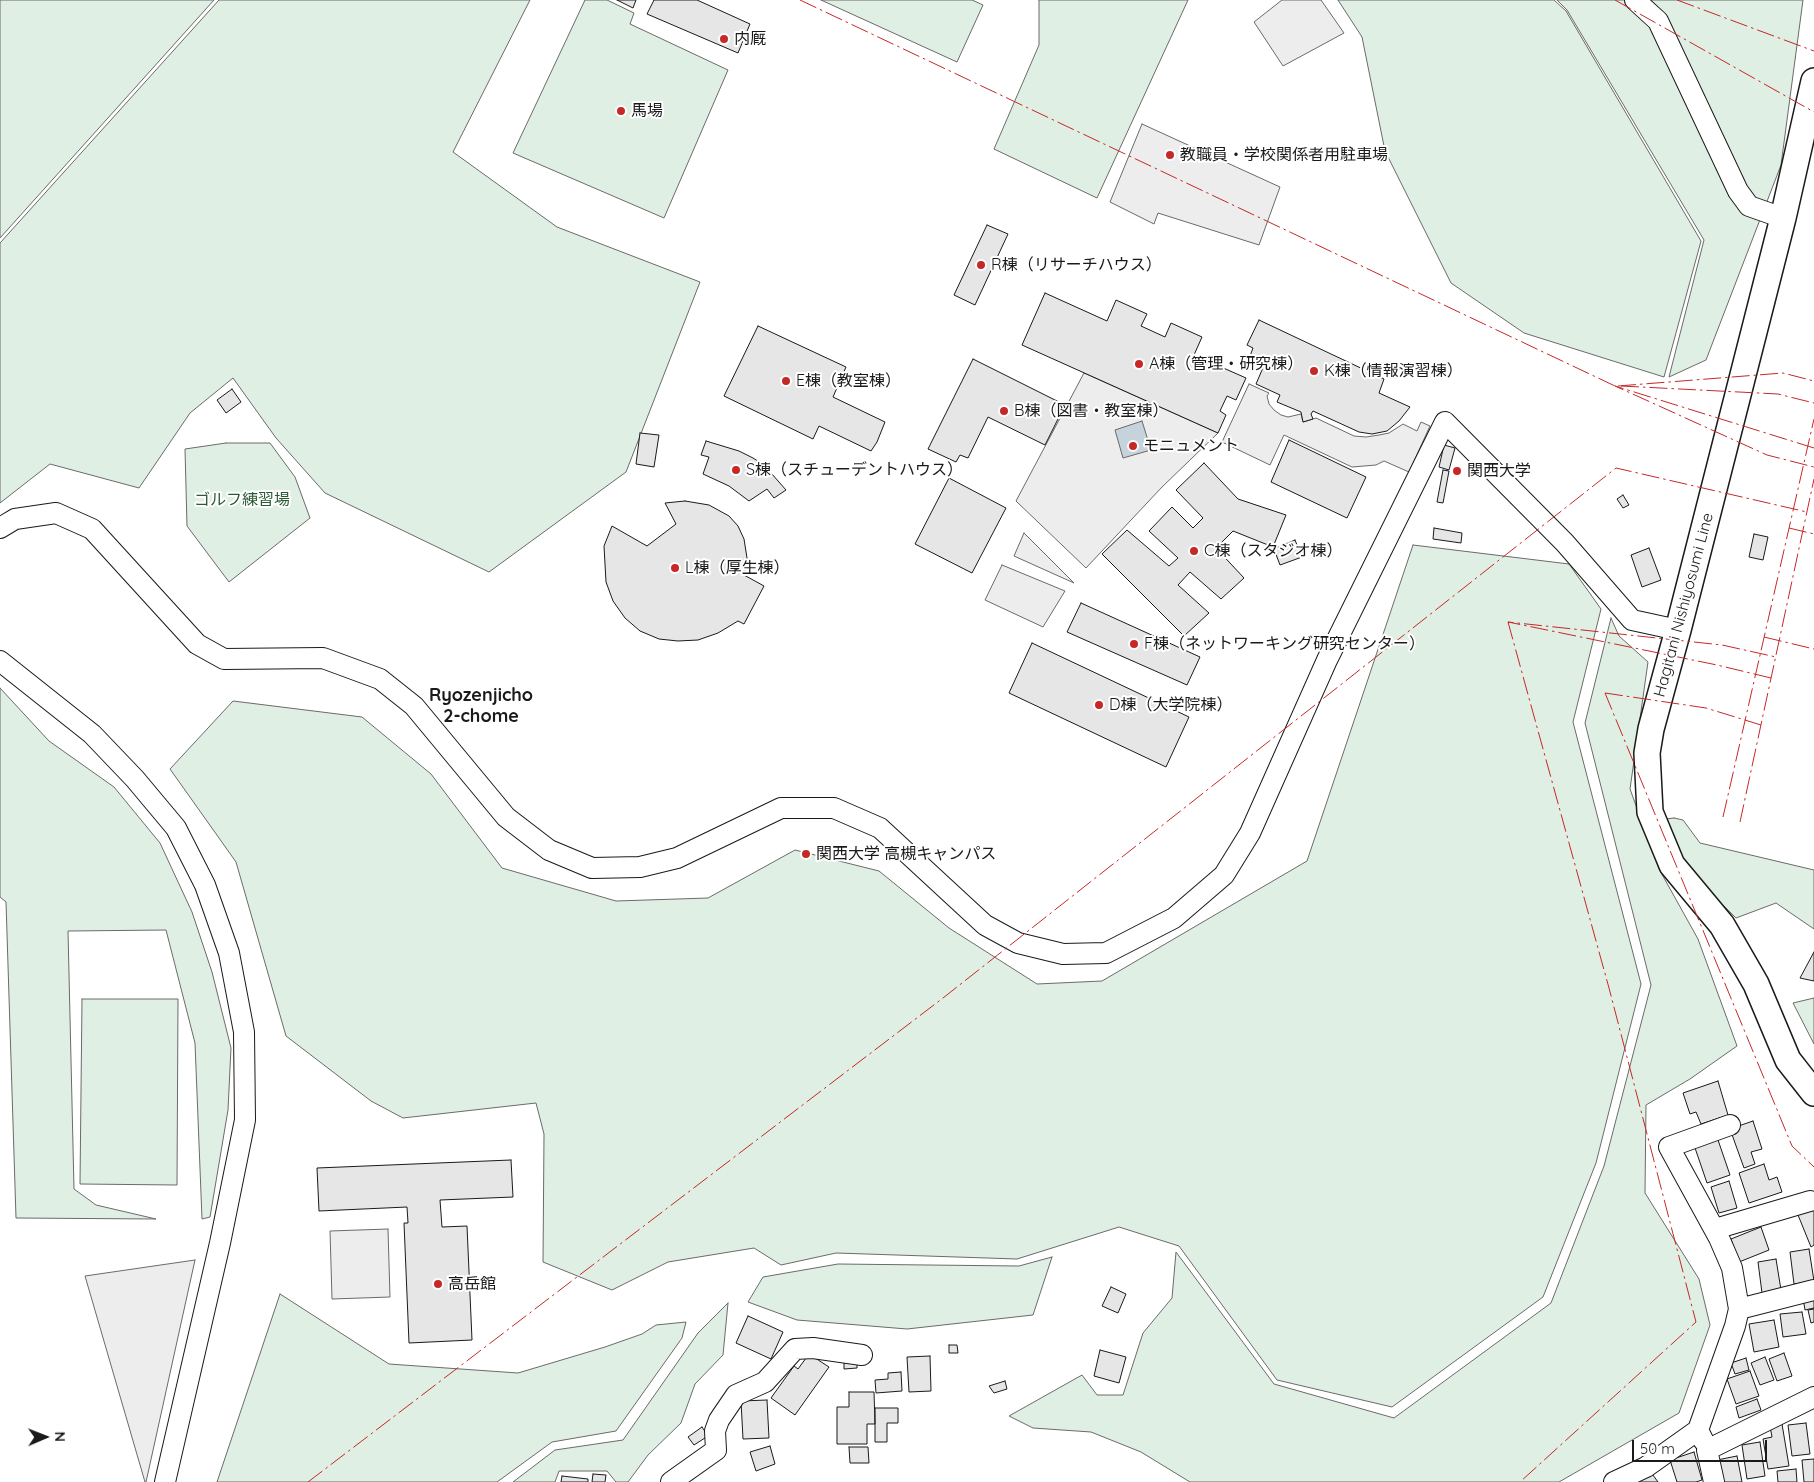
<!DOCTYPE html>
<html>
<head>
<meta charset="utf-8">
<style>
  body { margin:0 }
  #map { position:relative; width:1814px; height:1482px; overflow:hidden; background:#fff; font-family:Quicksand,sans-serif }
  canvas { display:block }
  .north { position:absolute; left:20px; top:1412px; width:50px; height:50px; -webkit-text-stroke:4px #fff; paint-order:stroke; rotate:89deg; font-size:14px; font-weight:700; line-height:20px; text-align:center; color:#1a1a1a }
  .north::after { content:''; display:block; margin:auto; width:18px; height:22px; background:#1a1a1a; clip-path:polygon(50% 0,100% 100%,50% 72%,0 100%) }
  .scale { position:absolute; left:1632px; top:1440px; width:135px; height:22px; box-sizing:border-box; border:2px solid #1a1a1a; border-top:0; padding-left:6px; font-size:15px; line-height:18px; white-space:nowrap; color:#1a1a1a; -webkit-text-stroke:4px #fff; paint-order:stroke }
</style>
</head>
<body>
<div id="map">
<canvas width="1814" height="1482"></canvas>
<div class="north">N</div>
<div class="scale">50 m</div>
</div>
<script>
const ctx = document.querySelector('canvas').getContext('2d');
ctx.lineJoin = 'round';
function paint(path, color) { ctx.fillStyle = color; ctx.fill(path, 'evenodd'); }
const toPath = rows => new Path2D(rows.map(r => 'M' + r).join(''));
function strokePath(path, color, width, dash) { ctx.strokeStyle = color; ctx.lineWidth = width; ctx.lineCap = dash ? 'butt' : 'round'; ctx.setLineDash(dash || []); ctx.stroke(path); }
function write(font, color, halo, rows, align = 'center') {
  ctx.font = font + ' Quicksand,"Noto Sans JP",sans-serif'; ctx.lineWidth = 4; ctx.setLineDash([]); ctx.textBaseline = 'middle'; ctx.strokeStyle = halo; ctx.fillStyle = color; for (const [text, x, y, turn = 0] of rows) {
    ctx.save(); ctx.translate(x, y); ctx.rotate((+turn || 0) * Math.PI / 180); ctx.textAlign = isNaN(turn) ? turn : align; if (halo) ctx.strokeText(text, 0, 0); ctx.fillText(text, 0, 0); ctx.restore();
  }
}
const green = toPath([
  [0,0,214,0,0,238,0,0],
  [219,0,530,0,453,152,557,227,700,282,626,472,489,572,325,493,276,438,233,378,190,413,139,488,50,464,0,503,0,243,219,0],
  [585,0,607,0,634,13,630,24,728,70,664,218,513,153,585,0],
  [821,0,972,0,983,5,957,62,821,0],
  [1039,0,1188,0,1097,198,994,149,1039,45,1039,0],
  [1338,0,1554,0,1566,11,1701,241,1664,377,1524,333,1451,283,1385,151,1362,37,1338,0],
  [1557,0,1803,0,1781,165,1706,360,1669,377,1704,240,1567,10,1557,0],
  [226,443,270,443,295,477,310,518,229,582,187,526,185,449,226,443],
  [1413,545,1569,564,1601,609,1573,722,1641,984,1596,1163,1543,1297,1392,1407,1277,1380,1179,1246,1119,1227,1017,1259,836,1253,781,1265,754,1248,668,1262,612,1290,543,1262,544,1134,536,1103,403,1118,371,1101,286,1036,236,862,170,769,233,701,362,717,431,774,502,868,616,901,708,898,795,850,879,871,949,928,1037,984,1102,981,1307,861,1413,545],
  [1611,618,1619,636,1648,662,1630,789,1659,869,1698,939,1737,1046,1690,1079,1646,1105,1645,1193,1699,1279,1710,1325,1679,1413,1559,1482,1190,1482,1141,1452,1091,1432,1033,1428,1009,1416,1082,1375,1097,1395,1123,1395,1143,1333,1172,1298,1176,1252,1274,1384,1394,1418,1551,1303,1604,1166,1651,985,1585,723,1611,618],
  [0,688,49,741,114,787,160,843,192,912,212,972,231,1048,228,1110,210,1217,202,1219,195,1043,166,930,68,931,74,1189,96,1205,156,1219,16,1218,6,902,0,897,0,688],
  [1674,818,1683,820,1700,843,1814,870,1814,929,1776,903,1736,918,1680,862,1666,819,1674,818],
  [1814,998,1814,1044,1793,1003,1814,998],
  [82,999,178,999,177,1185,80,1184,82,999],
  [1052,1257,1033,1315,907,1329,797,1320,748,1302,763,1277,838,1264,1019,1266,1052,1257],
  [280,1294,389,1364,518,1373,605,1347,642,1334,656,1325,686,1322,682,1338,616,1431,552,1442,497,1482,217,1482,280,1294],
  [728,1303,723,1355,695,1384,681,1423,648,1455,628,1482,616,1482,607,1471,559,1471,555,1482,513,1482,555,1450,623,1440,698,1333,728,1303]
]);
const parking = toPath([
  [1282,0,1321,0,1344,33,1283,66,1254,22,1282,0],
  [1142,124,1280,187,1259,245,1158,213,1154,224,1110,202,1142,124],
  [1084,373,1218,433,1162,487,1086,568,1016,501,1084,373],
  [1249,384,1269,393,1267,396,1269,404,1274,410,1281,415,1288,417,1301,414,1303,422,1316,418,1354,436,1366,437,1379,435,1389,433,1403,424,1417,431,1421,422,1430,426,1409,472,1384,461,1376,465,1352,467,1284,435,1270,465,1222,442,1249,384],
  [1024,533,1074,583,1014,556,1024,533],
  [1002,565,1065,591,1043,627,985,600,1002,565],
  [388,1229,390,1297,332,1299,330,1231,388,1229],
  [195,1260,146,1482,145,1482,85,1276,195,1260]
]);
const water = toPath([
  [1142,421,1151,450,1123,458,1115,430,1142,421]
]);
const building = toPath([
  [617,0,636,0,633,8,617,0],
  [654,0,697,0,750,24,738,53,647,14,654,0],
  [987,225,1008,234,975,305,954,295,987,225],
  [1045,293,1107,321,1116,300,1147,314,1141,326,1165,337,1171,323,1202,337,1194,355,1246,378,1236,400,1227,396,1220,411,1226,415,1218,433,1022,345,1045,293],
  [1259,320,1384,379,1379,393,1410,407,1399,421,1387,431,1372,434,1359,432,1313,411,1311,414,1313,419,1303,422,1301,412,1277,402,1280,395,1256,384,1265,363,1250,356,1253,348,1247,345,1259,320],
  [758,326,846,367,833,397,885,422,877,442,871,451,819,426,813,439,724,396,758,326],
  [973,359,1065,405,1045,445,988,417,968,458,960,455,956,462,928,449,973,359],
  [232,389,241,402,226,413,217,400,232,389],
  [640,433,659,435,654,467,636,464,640,433],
  [1289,440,1366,477,1347,518,1271,482,1289,440],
  [706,441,739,451,753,458,764,465,786,490,774,498,767,489,749,501,729,486,703,474,709,457,701,455,706,441],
  [1444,445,1455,448,1449,470,1439,467,1444,445],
  [1204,463,1238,499,1286,515,1273,547,1233,531,1216,548,1244,578,1221,599,1190,572,1178,585,1209,613,1184,636,1102,554,1127,530,1169,566,1178,558,1149,531,1172,507,1193,528,1203,518,1176,490,1204,463],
  [1443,470,1449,471,1443,503,1437,502,1443,470],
  [949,478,1006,508,972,573,915,544,949,478],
  [1623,495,1629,505,1623,508,1617,499,1623,495],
  [685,501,709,505,729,516,738,526,744,539,747,558,744,575,764,586,744,624,738,621,718,633,698,640,678,641,659,639,640,631,625,618,613,601,606,582,604,546,612,526,647,546,676,524,665,503,685,501],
  [1434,528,1462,533,1461,543,1433,539,1434,528],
  [1754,534,1768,537,1763,560,1749,557,1754,534],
  [1295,540,1302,557,1280,565,1274,549,1295,540],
  [1649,548,1661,580,1642,587,1631,555,1649,548],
  [1081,603,1200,657,1187,685,1067,632,1081,603],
  [1032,643,1189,717,1166,767,1009,693,1032,643],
  [1814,952,1814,981,1800,978,1814,952],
  [1718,1081,1728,1115,1701,1124,1696,1112,1690,1114,1683,1093,1718,1081],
  [1753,1121,1762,1149,1751,1152,1755,1164,1744,1168,1730,1129,1753,1121],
  [1717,1137,1730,1175,1707,1183,1694,1145,1717,1137],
  [511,1160,513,1197,440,1200,442,1227,467,1226,472,1340,409,1343,404,1223,408,1223,407,1207,319,1211,317,1168,511,1160],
  [1764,1164,1769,1180,1777,1177,1782,1192,1749,1203,1739,1173,1764,1164],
  [1729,1181,1737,1208,1719,1213,1711,1187,1729,1181],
  [1814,1208,1814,1245,1811,1247,1798,1215,1814,1208],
  [1761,1227,1769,1250,1739,1262,1731,1239,1761,1227],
  [1809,1249,1814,1281,1794,1284,1790,1252,1809,1249],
  [1776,1259,1781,1290,1762,1293,1758,1262,1776,1259],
  [1111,1287,1126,1294,1118,1313,1102,1306,1111,1287],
  [1814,1295,1814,1308,1805,1310,1803,1298,1814,1295],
  [1814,1309,1814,1322,1811,1323,1808,1310,1814,1309],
  [1802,1312,1806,1334,1783,1337,1780,1314,1802,1312],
  [748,1316,783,1332,771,1359,736,1343,748,1316],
  [1774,1320,1779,1347,1754,1352,1749,1324,1774,1320],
  [949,1345,957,1345,958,1353,949,1353,949,1345],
  [1100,1350,1126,1357,1119,1383,1094,1376,1100,1350],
  [1784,1353,1792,1376,1777,1381,1769,1359,1784,1353],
  [809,1354,829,1367,795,1415,771,1398,794,1366,798,1369,809,1354],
  [930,1356,931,1391,909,1392,907,1357,930,1356],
  [1765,1357,1774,1380,1760,1385,1751,1363,1765,1357],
  [844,1358,857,1358,857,1368,844,1369,844,1358],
  [1746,1358,1749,1370,1735,1374,1731,1363,1746,1358],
  [1750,1371,1759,1396,1736,1404,1727,1379,1750,1371],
  [901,1372,902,1391,876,1393,875,1380,888,1379,888,1373,901,1372],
  [1005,1381,1007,1389,994,1393,989,1386,1005,1381],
  [849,1392,874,1392,875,1424,867,1424,867,1444,837,1444,837,1407,849,1407,849,1392],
  [1757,1399,1761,1410,1739,1418,1736,1407,1757,1399],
  [767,1400,769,1438,743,1439,741,1401,767,1400],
  [875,1408,898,1408,898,1423,887,1423,887,1442,875,1442,875,1408],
  [1806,1423,1810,1454,1792,1456,1788,1425,1806,1423],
  [1782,1424,1789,1466,1768,1469,1763,1439,1772,1437,1770,1426,1782,1424],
  [702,1427,708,1436,694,1445,688,1437,702,1427],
  [1760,1442,1765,1476,1747,1479,1742,1445,1760,1442],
  [770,1446,775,1464,756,1471,750,1452,770,1446],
  [849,1447,868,1447,869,1463,850,1463,849,1447],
  [1694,1452,1702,1480,1696,1482,1677,1482,1670,1460,1694,1452],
  [1737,1456,1742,1482,1721,1482,1717,1460,1737,1456],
  [1814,1459,1814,1482,1804,1482,1802,1460,1814,1459],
  [1796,1469,1797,1482,1778,1482,1777,1471,1796,1469],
  [1650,1471,1658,1482,1635,1482,1650,1471],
  [593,1474,606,1475,605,1482,592,1482,593,1474],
  [562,1476,588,1479,588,1482,561,1482,562,1476]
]);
const minor = toPath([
  [1635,0,1658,21,1738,191,1749,206,1783,218],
  [0,528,15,519,56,513,92,529,197,644,224,659,323,658,380,679,414,706,506,817,549,850,592,868,640,867,677,858,781,808,834,808,880,828,985,925,1018,943,1063,954,1106,953,1174,918,1224,875,1250,833,1327,660,1445,422,1565,543,1632,620,1678,630],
  [0,661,92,734,135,779,176,828,205,885,229,953,244,1032,245,1120,220,1243,165,1482],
  [1715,1229,1810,1201],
  [1739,1309,1814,1290],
  [1698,1430,1735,1326,1739,1309,1732,1268,1719,1238,1669,1147,1730,1125],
  [671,1482,716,1450,715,1431,719,1420,736,1395,765,1382,795,1349,813,1348,862,1355],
  [1614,1482,1646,1467,1698,1430,1703,1440],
  [1714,1482,1707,1450,1814,1397]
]);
const major = toPath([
  [1814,81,1783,218,1678,630,1651,729,1647,753,1650,812,1672,865,1722,925,1756,984,1788,1060,1814,1093]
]);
const power = toPath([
  [800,0,1615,386],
  [1615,0,1814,112],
  [1677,0,1814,51],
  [1618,386,1783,373,1814,381],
  [1621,386,1778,394,1814,403],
  [1814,448,1615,386,1767,455,1814,467],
  [1789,528,1814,534],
  [1508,622,1609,988,1696,1322,1520,1482],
  [1764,637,1814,649],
  [1771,678,1717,665,1508,622,1722,645,1776,657],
  [1605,693,1792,1146,1814,1167],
  [1605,693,1706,708,1761,725],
  [1723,817,1814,419],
  [1740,822,1814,479],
  [308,1482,943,998,1616,468,1807,512]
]);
const markers = [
  [724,39,5,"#c62828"],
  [621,111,5,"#c62828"],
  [1170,155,5,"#c62828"],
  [981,265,5,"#c62828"],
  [1139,364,5,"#c62828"],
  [1314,371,5,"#c62828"],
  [786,381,5,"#c62828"],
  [1004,411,5,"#c62828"],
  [1133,446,5,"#c62828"],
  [736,470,5,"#c62828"],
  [1457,471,5,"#c62828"],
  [1194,551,5,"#c62828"],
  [675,568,5,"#c62828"],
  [1134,644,5,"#c62828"],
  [1099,705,5,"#c62828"],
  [806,854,5,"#c62828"],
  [438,1284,5,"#c62828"]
];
const poiNames = [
  ["内厩",734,39],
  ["馬場",631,111],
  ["教職員・学校関係者用駐車場",1180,155],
  ["R棟（リサーチハウス）",991,265],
  ["A棟（管理・研究棟）",1149,364],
  ["K棟（情報演習棟）",1324,371],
  ["E棟（教室棟）",796,381],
  ["B棟（図書・教室棟）",1014,411],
  ["モニュメント",1143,446],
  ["S棟（スチューデントハウス）",746,470],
  ["関西大学",1467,471],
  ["C棟（スタジオ棟）",1204,551],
  ["L棟（厚生棟）",685,568],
  ["F棟（ネットワーキング研究センター）",1144,644],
  ["D棟（大学院棟）",1109,705],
  ["関西大学 高槻キャンパス",816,854],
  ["高岳館",448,1284]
];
const parkNames = [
  ["ゴルフ練習場",242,500]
];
const streetNames = [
  ["Hagitani Nishiyosumi Line",1684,605,-75]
];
const neighbourhoodNames = [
  ["Ryozenjicho",481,696],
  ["2-chome",481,717]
];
paint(green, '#e0efe3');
strokePath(green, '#6a6a6a', 1);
paint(parking, '#ededed');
strokePath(parking, '#6a6a6a', 1);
paint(water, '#c6d2dc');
strokePath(water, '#6a6a6a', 1);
paint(building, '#e6e6e6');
strokePath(building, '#1a1a1a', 1);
strokePath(minor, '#1a1a1a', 22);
strokePath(major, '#1a1a1a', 28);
strokePath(minor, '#fff', 20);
strokePath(major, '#fff', 25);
strokePath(power, '#c62828', 1, [18, 4, 2.5, 4]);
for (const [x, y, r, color] of markers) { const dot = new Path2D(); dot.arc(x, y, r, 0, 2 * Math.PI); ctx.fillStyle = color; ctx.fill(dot); strokePath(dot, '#fff', 2); }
write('16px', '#1a1a1a', '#fff', poiNames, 'left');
write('16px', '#2b5a34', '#fff', parkNames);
write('16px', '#1a1a1a', '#fff', streetNames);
write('bold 18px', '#1a1a1a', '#fff', neighbourhoodNames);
</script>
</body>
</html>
